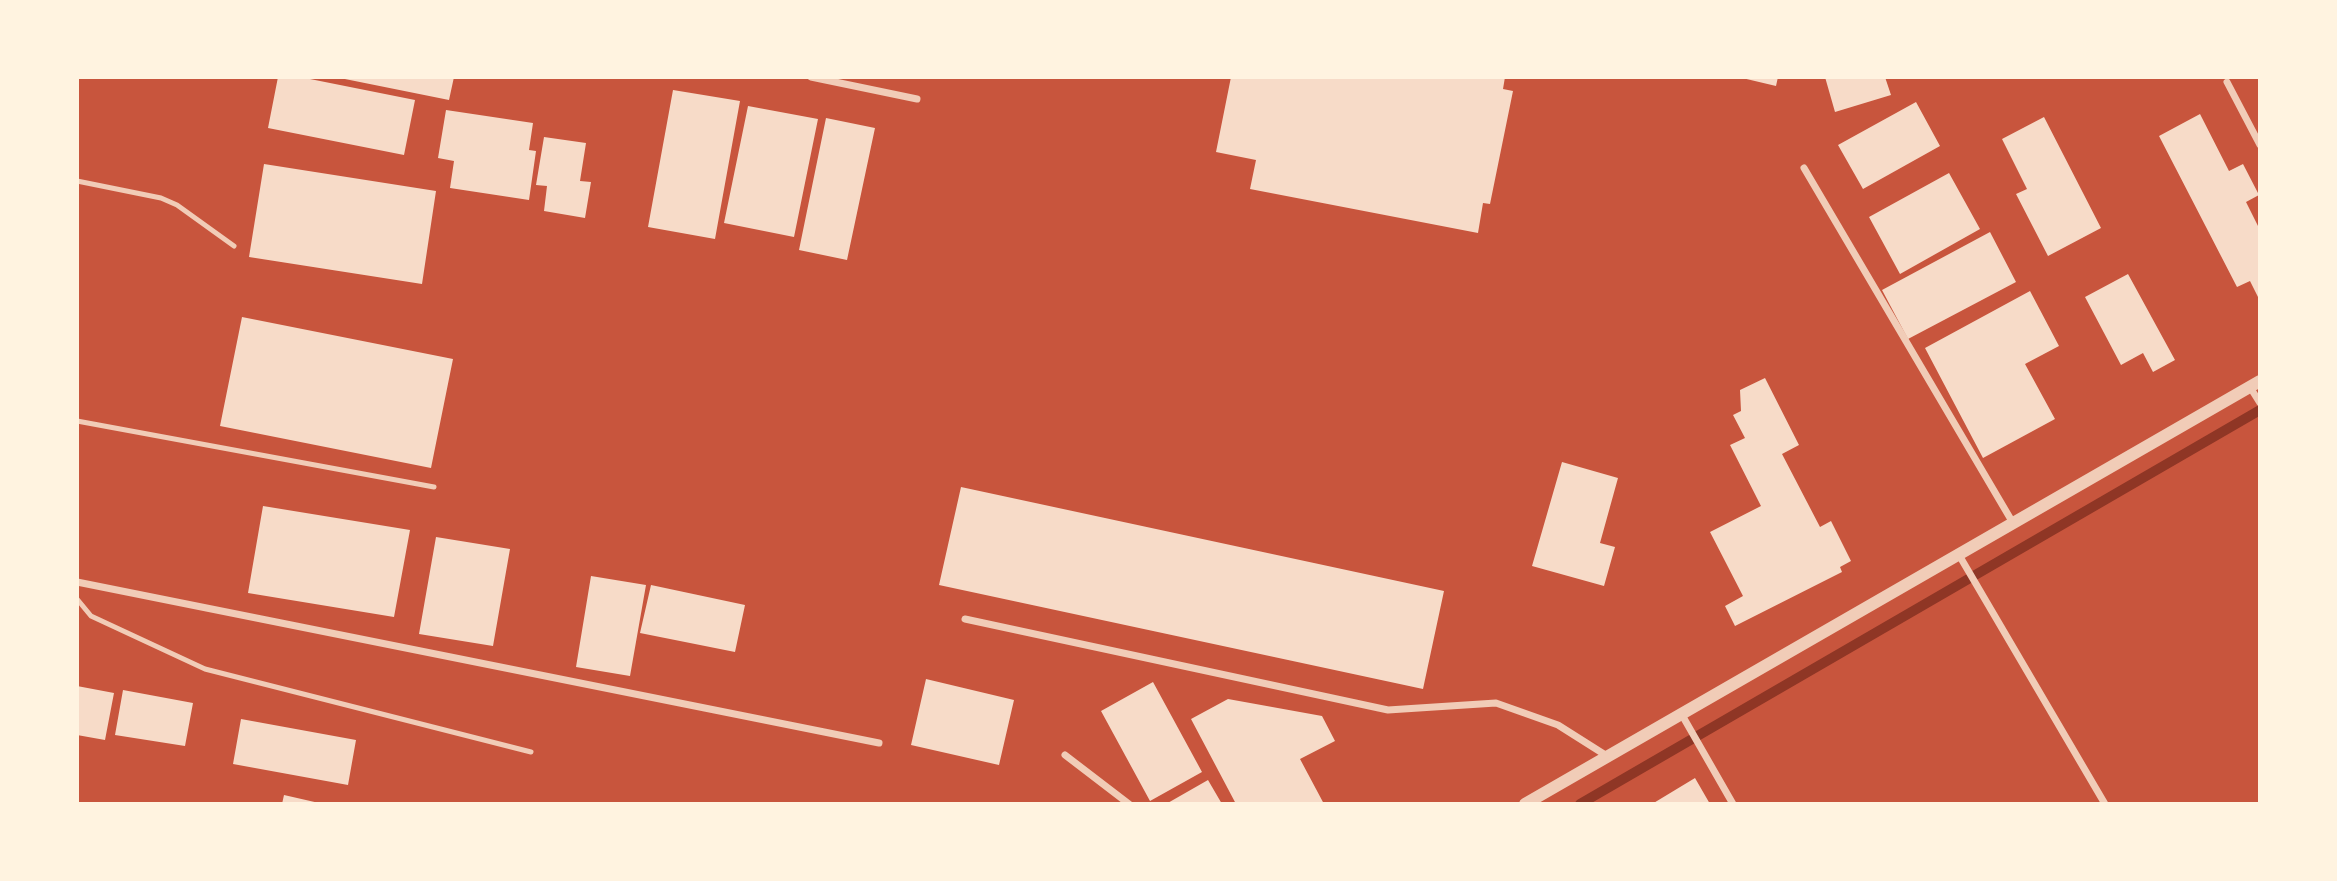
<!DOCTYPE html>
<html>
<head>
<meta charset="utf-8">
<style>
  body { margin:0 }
  #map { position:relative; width:2337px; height:881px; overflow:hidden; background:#c8553d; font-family:Karla,sans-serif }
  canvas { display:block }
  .frame { position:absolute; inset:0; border:79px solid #fff3e0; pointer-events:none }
</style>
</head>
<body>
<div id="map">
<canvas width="2337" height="881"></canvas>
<div class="frame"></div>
</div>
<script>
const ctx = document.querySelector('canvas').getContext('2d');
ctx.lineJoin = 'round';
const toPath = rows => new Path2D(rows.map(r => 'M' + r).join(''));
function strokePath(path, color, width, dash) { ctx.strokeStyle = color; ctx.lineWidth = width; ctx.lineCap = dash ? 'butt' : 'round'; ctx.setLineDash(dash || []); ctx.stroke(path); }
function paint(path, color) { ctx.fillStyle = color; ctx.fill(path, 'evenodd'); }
const stream = toPath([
  [1580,804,2260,410]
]);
const building = toPath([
  [278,77,300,77,415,100,404,155,268,128],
  [335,77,454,77,449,100],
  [1231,77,1505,77,1503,89,1513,91,1490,204,1483,203,1478,233,1250,189,1256,160,1216,152],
  [1738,77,1778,77,1776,86],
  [1825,77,1885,77,1891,95,1835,112],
  [673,90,740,101,715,239,648,227],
  [1916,102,1940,146,1863,189,1838,145],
  [748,106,818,119,794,237,724,223],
  [446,110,533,123,529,150,536,151,529,200,450,188,454,161,438,158],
  [2200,114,2229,171,2243,164,2259,195,2246,202,2260,230,2260,301,2250,281,2237,287,2159,136],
  [2044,117,2101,228,2048,256,2016,194,2027,189,2002,139],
  [826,118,875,128,847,260,799,250],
  [544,137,586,143,580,181,591,182,585,218,544,211,547,186,536,185],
  [264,164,436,191,422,284,249,257],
  [1949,173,1980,229,1900,274,1869,217],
  [1990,232,2016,282,1908,339,1882,290],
  [2128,274,2175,360,2153,372,2143,353,2121,365,2085,297],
  [2030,291,2059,346,2025,364,2055,419,1983,458,1925,348],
  [242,317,453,359,431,468,220,426],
  [1765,378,1799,445,1782,454,1820,527,1831,521,1851,561,1840,567,1842,572,1735,626,1725,606,1743,596,1710,532,1761,506,1730,445,1745,438,1733,415,1741,411,1740,390],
  [1562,462,1618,478,1600,543,1615,547,1604,586,1532,566],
  [961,487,1444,591,1423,689,939,585],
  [263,506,410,530,394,617,248,593],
  [436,537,510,549,493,646,419,634],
  [591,576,646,585,630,676,576,667],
  [651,585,745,605,735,652,640,633],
  [926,679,1014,700,999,765,911,745],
  [1153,682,1202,772,1150,801,1101,711],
  [77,686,114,693,105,740,77,735],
  [123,690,193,703,185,746,115,735],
  [1228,699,1322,716,1335,741,1300,759,1324,804,1236,804,1191,719],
  [241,719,356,740,348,785,233,764],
  [1695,778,1710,804,1652,804],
  [1208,780,1222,804,1166,804],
  [284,795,319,803,319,804,282,804]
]);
const service = toPath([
  [77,181,161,198,177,205,234,246],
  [77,421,434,487],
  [77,599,91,616,205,669,531,752]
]);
const minor = toPath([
  [811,77,917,99],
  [2227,82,2260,145],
  [1804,168,2013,523],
  [2250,387,2260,403],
  [1959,555,2105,804],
  [77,582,879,743],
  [965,619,1388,710,1496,703,1558,725,1607,756],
  [1682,715,1733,804],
  [1065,755,1129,804]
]);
const tertiary = toPath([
  [1525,804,2260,381]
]);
strokePath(stream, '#8f3625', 10);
paint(building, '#f7dbc8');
strokePath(service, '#f1ccb7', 5);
strokePath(minor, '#f1ccb7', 7);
strokePath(tertiary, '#f1ccb7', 12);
</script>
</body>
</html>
